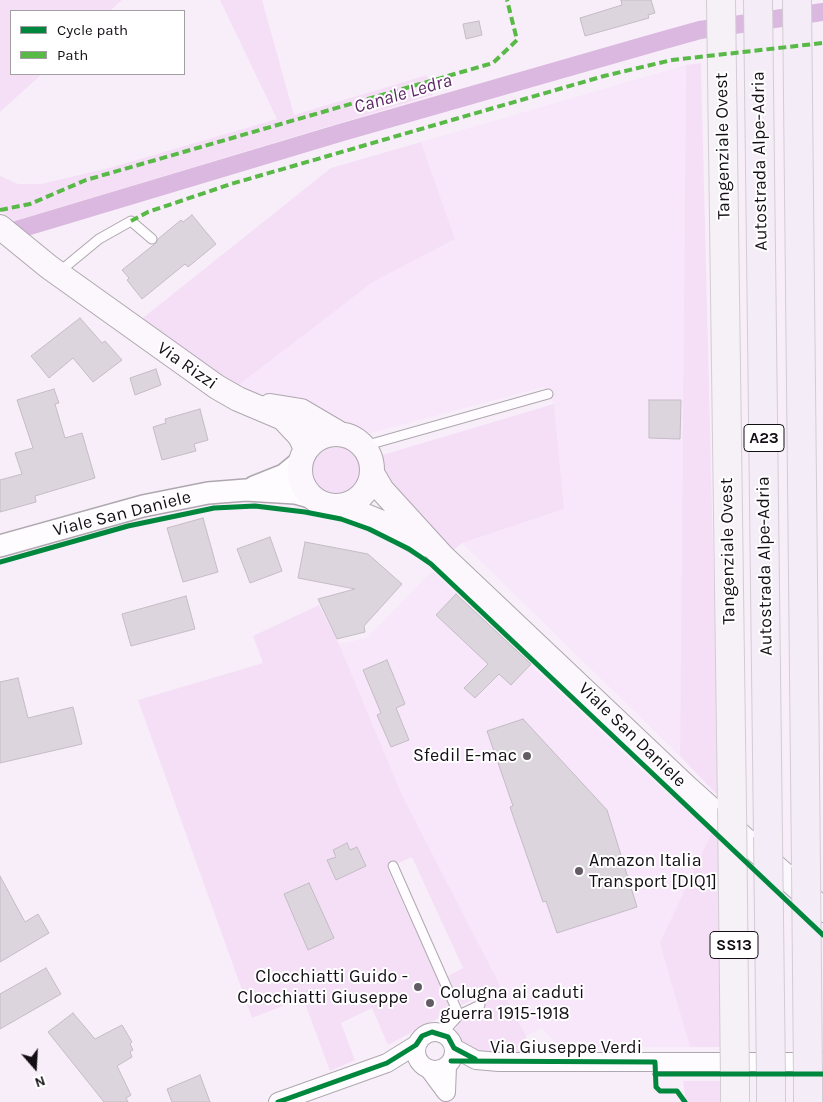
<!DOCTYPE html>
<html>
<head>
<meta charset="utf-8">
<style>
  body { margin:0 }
  #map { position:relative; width:823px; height:1102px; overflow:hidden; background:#f8eef9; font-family:Karla,sans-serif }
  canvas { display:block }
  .legend { position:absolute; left:10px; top:10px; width:175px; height:65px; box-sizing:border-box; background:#fff; border:1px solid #a19fa1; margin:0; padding:6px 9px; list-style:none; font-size:15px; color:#140e15 }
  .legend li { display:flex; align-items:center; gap:10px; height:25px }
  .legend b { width:25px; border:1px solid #a19fa1 }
  .north { position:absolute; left:10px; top:1042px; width:50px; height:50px; -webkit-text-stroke:4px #fff; paint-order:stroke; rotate:161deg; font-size:14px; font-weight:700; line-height:20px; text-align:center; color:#140e15 }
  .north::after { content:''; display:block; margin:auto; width:18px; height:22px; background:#140e15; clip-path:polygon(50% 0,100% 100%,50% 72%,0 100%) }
</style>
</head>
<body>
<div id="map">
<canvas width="823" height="1102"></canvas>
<ul class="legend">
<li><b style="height:6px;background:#00873e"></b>Cycle path</li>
<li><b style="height:6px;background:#58b947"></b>Path</li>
</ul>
<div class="north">N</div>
</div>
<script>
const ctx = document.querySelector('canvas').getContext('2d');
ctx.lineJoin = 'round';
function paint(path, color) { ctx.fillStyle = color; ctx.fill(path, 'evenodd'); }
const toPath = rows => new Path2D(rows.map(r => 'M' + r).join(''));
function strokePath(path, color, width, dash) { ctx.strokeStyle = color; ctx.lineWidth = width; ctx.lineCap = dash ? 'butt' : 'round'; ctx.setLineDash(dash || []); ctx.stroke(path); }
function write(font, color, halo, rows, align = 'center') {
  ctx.font = font + ' Karla,sans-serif'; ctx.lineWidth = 4; ctx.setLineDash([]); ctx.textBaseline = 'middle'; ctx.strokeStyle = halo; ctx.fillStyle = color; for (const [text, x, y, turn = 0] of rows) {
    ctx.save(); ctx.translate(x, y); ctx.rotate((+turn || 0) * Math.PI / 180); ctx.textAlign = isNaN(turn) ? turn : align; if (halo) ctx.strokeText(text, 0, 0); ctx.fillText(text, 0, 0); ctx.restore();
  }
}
const built = toPath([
  [686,65,680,756,462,543,564,509,554,404,544,387,370,433,304,403,235,388,373,282,455,239,421,142],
  [432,571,641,770,712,832,661,943,690,1047,559,1047,542,1028,526,1036,402,795,339,644,367,638]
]);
const green = toPath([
  [0,0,122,0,110,11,11,11,11,74,42,74,0,112],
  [220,0,262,0,294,115,427,75,433,95,14,221,0,210,0,176,18,184,41,184,109,168,277,119],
  [701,63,719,797,680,756,686,65],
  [421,142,455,239,373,282,235,388,139,321,331,168],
  [554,404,564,509,462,543,450,553,393,488,379,456],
  '312 469a24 24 0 1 1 48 0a24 24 0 1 1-48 0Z',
  [319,605,339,644,402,795,526,1036,527,1056,478,1053,456,1039,454,1032,458,1023,485,1007,481,995,462,1005,448,976,463,968,412,857,387,868,452,1011,388,1045,372,1008,341,1023,355,1060,330,1071,303,998,252,1018,138,700,263,663,253,636],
  [712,832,721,840,722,1047,690,1047,660,943],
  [683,1081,723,1081,724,1102,686,1102]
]);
const canal = toPath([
  [0,235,343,132,657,42,700,30,823,12]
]);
const building = toPath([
  [621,0,651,0,655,13,648,15,649,18,585,36,580,18,622,5,621,0],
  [479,21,482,35,466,39,463,24,479,21],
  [192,215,216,244,188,267,185,264,142,299,127,280,129,278,122,270,156,243,158,239,181,220,183,222,192,215],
  [80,318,102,343,105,341,122,360,93,382,73,358,49,378,31,356,80,318],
  [156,369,161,385,135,395,130,378,156,369],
  [54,389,59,403,55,404,65,438,82,433,95,478,35,496,36,502,0,512,0,480,22,474,15,453,33,448,17,400,54,389],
  [649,400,681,400,680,439,649,438,649,400],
  [200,409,208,440,194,444,196,451,162,460,153,427,166,423,165,419,200,409],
  [203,518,218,572,183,582,167,528,203,518],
  [270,537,282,571,250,583,237,549,270,537],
  [305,542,368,554,402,584,364,626,365,632,337,639,318,599,355,589,298,578,305,542],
  [456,594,531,664,511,685,499,674,475,698,464,688,488,664,436,615,456,594],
  [186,596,195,629,131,646,122,614,186,596],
  [387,660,405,704,396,708,409,740,391,747,377,715,381,713,363,670,387,660],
  [18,678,28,718,73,707,82,744,0,763,0,682,18,678],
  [523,719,607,810,637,907,557,933,546,901,543,902,510,807,513,806,487,731,523,719],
  [347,843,350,850,357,847,366,866,336,880,327,860,336,857,333,850,347,843],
  [0,876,25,922,38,914,49,933,0,962,0,876],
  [309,883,334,938,308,950,284,894,309,883],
  [46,968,61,994,0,1029,0,994,46,968],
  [73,1013,95,1039,122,1025,132,1042,130,1044,133,1050,130,1052,132,1057,117,1066,131,1095,126,1098,128,1102,104,1102,48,1032,73,1013],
  [200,1075,210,1102,172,1102,167,1089,200,1075]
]);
const service = toPath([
  [59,272,99,239,131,221,152,239],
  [364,446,548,394],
  [393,866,459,1015],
  [442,1034,459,1015,480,1005]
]);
const minor = toPath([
  '416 1051a19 19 0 1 1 38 0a19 19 0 1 1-38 0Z',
  [454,1048,476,1060,499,1062,823,1062],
  [429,1069,446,1092,447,1066],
  [278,1102,387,1063,416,1045]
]);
const tertiary = toPath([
  [254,487,284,475,301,461],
  [0,546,143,506,208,493,246,490,295,493,313,498]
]);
const secondary = toPath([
  [0,227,49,267,217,387,238,399,283,418,300,436,306,449],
  [270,406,301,411,340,434],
  '300 470a36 36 0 1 1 72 0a36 36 0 1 1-72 0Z',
  [372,473,382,490,443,557,686,787,823,910],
  [341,506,390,526,422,545]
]);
const trunk = toPath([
  [721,0,732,808],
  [735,1082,735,1102]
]);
const motorway = toPath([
  [758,0,768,837],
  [797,0,806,867],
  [771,1079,771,1102],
  [808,1079,808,1102]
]);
const trunkBridge = toPath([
  [732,808,735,1082]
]);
const motorwayBridge = toPath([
  [768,837,771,1079],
  [806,867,808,1079]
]);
const quiet = toPath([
  [0,210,30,204,86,180,493,63,517,40,507,0],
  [131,221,148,212,231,184,604,76,672,60,823,43]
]);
const cycleway = toPath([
  [0,562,128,526,214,508,255,506,305,512,341,519,369,529,409,549,431,564,823,935],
  [451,1061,655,1062,656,1087,660,1091,677,1091,685,1102],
  [655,1074,823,1074],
  [278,1102,387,1063,416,1045,422,1036,432,1032,448,1037,454,1048,475,1059]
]);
const markers = [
  [527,756,5,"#645c65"],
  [579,871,5,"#645c65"],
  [418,987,5,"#645c65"],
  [430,1003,5,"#645c65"]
];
const shields = [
  [764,438,40],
  [734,945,48]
];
const shieldNames = [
  ["A23",764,438],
  ["SS13",734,945]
];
const streetNames = [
  ["Tangenziale Ovest",723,146,-91],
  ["Autostrada Alpe-Adria",760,161,-91],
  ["Via Rizzi",187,366,35],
  ["Viale San Daniele",122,514,-14],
  ["Tangenziale Ovest",728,551,-91],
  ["Autostrada Alpe-Adria",765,566,-91],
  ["Viale San Daniele",632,735,44],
  ["Via Giuseppe Verdi",566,1048]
];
const poiNames = [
  ["Sfedil E-mac",517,756],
  ["Amazon Italia",589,861,"left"],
  ["Transport [DIQ1]",589,882,"left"],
  ["Clocchiatti Guido -",408,977],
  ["Clocchiatti Giuseppe",408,998],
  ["Colugna ai caduti",440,993,"left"],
  ["guerra 1915-1918",440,1014,"left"]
];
const waterNames = [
  ["Canale Ledra",403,94,-16]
];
paint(built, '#f8e6fa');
paint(green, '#f5dff7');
strokePath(canal, '#dbb8df', 18);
paint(building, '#ddd5de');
strokePath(building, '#c4bcc5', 1);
strokePath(service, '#aea7af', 11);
strokePath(minor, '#aea7af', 20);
strokePath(tertiary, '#aea7af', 24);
strokePath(secondary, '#aea7af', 26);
strokePath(trunk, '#d2cdd2', 30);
strokePath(motorway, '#d2cdd2', 30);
strokePath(service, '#fefcfe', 9);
strokePath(minor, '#fefcfe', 18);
strokePath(tertiary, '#fefcfe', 21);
strokePath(secondary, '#fbf7fc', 24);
strokePath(trunk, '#f6f0f7', 28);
strokePath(motorway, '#f4ecf6', 28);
strokePath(trunkBridge, '#d2cdd2', 30, []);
strokePath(motorwayBridge, '#d2cdd2', 30, []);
strokePath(trunkBridge, '#f6f0f7', 28);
strokePath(motorwayBridge, '#f4ecf6', 28);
strokePath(quiet, '#58b947', 4, [8, 4]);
strokePath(cycleway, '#00873e', 5);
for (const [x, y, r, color] of markers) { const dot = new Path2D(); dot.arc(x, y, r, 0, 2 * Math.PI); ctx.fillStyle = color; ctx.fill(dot); strokePath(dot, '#fff', 2); }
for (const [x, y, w] of shields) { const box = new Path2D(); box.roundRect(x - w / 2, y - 13.5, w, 27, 4); ctx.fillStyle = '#fff'; ctx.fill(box); strokePath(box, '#140e15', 1); }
write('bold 16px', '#140e15', null, shieldNames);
write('18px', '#140e15', '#fff', streetNames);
write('18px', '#140e15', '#fff', poiNames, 'right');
write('italic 19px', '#5e2966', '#fff', waterNames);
</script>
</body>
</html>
